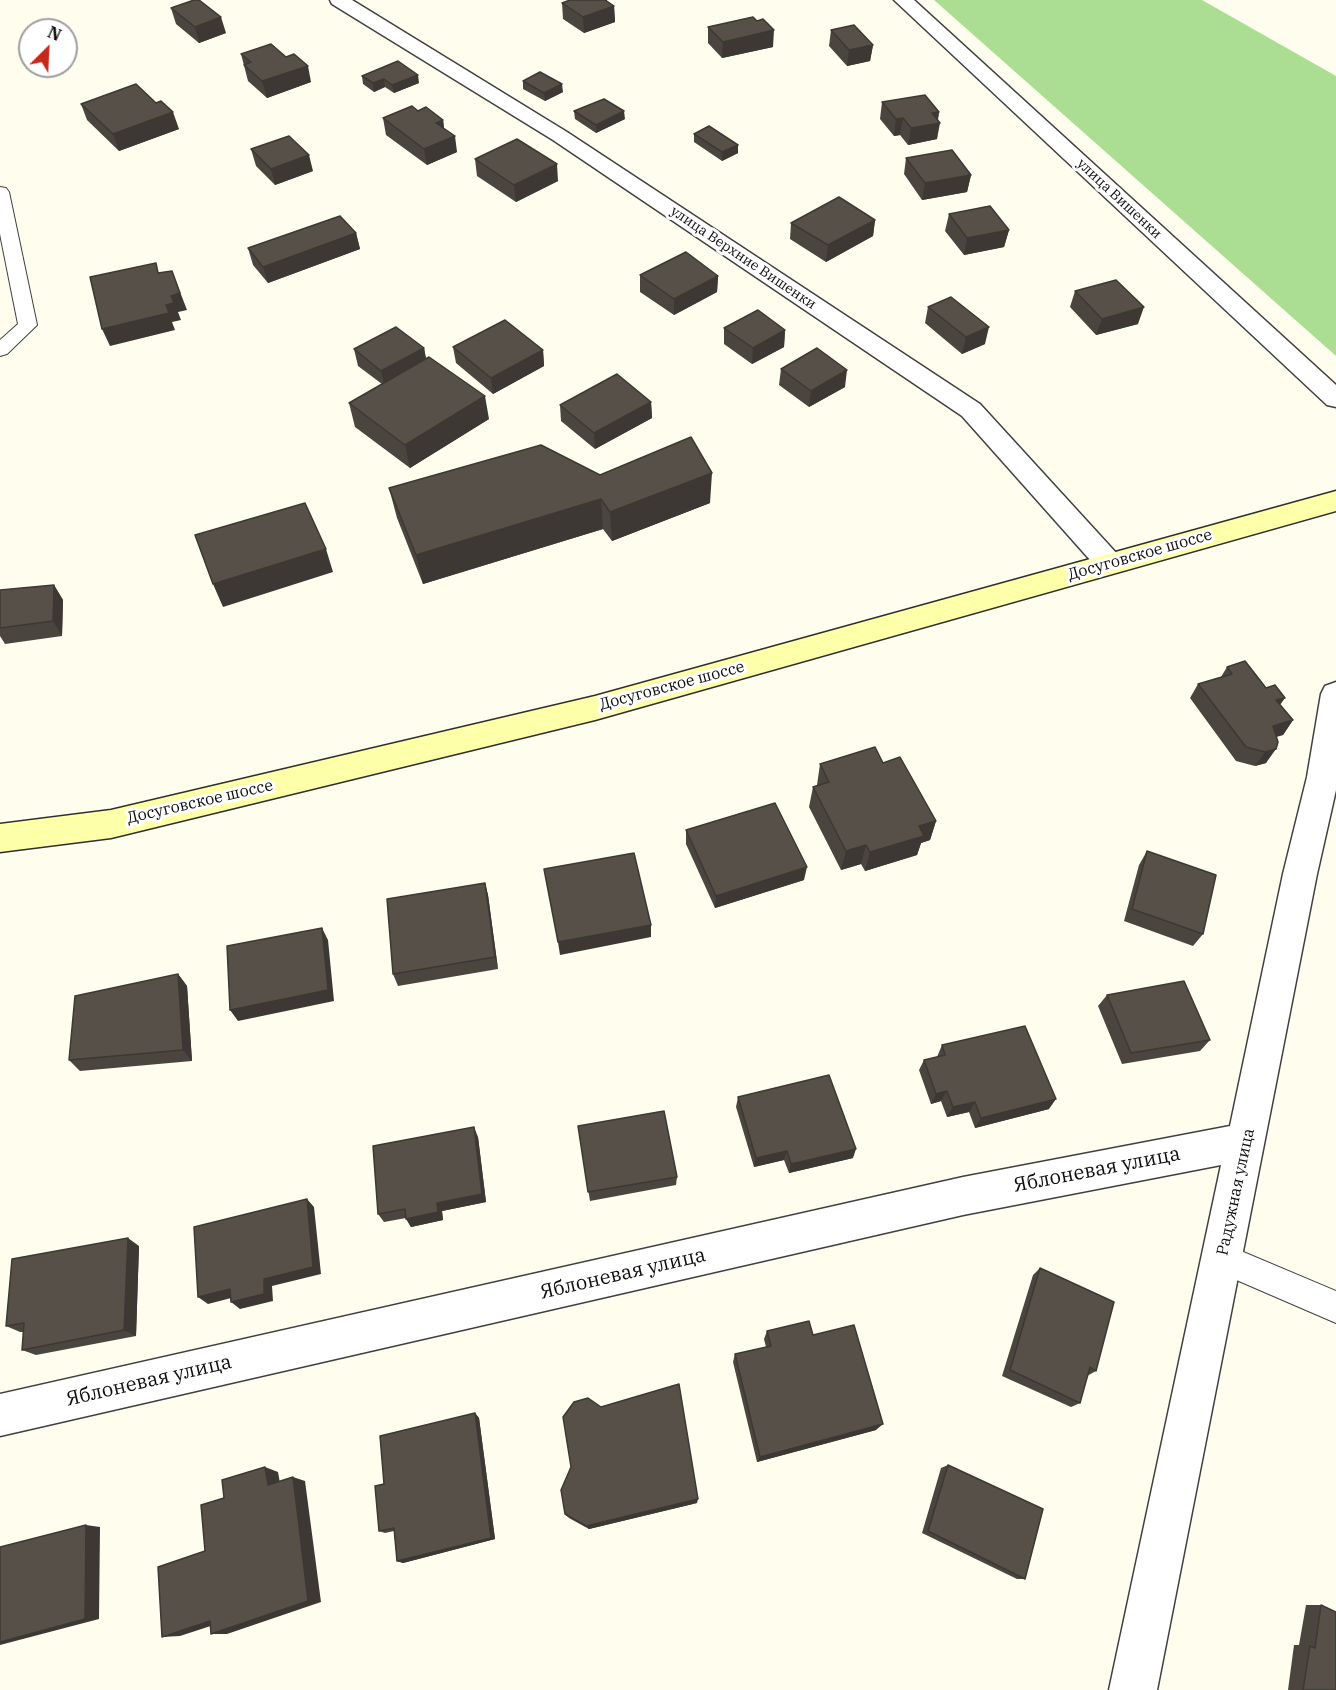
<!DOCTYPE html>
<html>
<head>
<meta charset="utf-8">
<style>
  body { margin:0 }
  #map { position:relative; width:1336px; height:1690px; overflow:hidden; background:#fffeee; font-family:"IBM Plex Serif",serif }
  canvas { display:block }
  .north { position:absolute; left:18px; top:18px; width:60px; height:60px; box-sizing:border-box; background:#fff; border:2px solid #9e9e9e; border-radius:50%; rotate:24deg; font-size:16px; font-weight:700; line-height:24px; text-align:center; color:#0d0d0d }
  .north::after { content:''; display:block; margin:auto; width:21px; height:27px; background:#c7281c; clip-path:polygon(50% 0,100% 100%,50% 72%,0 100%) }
</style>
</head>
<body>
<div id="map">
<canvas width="1336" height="1690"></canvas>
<div class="north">N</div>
</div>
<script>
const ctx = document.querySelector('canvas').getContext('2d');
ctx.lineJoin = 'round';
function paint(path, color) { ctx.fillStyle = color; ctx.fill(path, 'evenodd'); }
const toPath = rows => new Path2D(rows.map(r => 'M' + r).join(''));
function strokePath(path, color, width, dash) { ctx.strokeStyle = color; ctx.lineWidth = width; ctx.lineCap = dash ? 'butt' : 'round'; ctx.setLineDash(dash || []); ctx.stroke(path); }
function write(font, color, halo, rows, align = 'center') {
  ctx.font = font + ' "IBM Plex Serif",serif'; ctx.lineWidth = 6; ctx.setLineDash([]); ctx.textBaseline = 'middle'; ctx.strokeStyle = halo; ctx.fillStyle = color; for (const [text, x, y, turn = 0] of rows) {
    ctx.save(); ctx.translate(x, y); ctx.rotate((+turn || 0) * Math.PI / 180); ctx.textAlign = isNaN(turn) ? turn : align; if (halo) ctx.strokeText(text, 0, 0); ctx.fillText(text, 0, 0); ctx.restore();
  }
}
const forest = toPath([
  [934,0,1202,0,1336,76,1336,356]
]);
const service = toPath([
  [0,187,6,188,9,192,37,325,7,354,0,356,0,340,18,324,0,234,0,187],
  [1222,1243,1336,1291,1336,1323,1211,1269,1207,1258,1211,1247,1222,1243]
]);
const minor = toPath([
  [330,0,352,0,567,132,980,404,1119,556,1123,563,1119,570,1109,573,1099,570,962,416,553,140,332,4,330,0],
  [894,0,914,0,1336,385,1336,407,1327,405,894,0],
  [1336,682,1336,790,1317,874,1157,1690,1109,1690,1221,1165,963,1215,0,1436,0,1394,963,1177,1230,1126,1283,874,1307,777,1321,694,1325,686,1336,682]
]);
const secondary = toPath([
  [1336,491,1336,511,595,720,111,838,0,852,0,824,111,810,595,696,1336,491]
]);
const wall = toPath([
  [570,0,607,0,607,1,614,6,615,22,584,33,563,19,562,3],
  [171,8,226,33,199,43,176,24],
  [708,27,773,47,722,58,708,43],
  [831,30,873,45,870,61,847,66,829,46],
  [241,54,286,57,311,82,267,98,248,81],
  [362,76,419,83,394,93,385,87,374,92,363,84],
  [523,81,563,92,545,101,523,89],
  [882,102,939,112,938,120,937,139,908,145,900,135,894,136,880,119],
  [156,103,179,129,119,151,87,120,81,104],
  [418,111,443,120,444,128,457,152,427,165,386,135,383,118],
  [574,111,625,119,596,133,575,119],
  [694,134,738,153,722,161,694,142],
  [251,149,313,171,275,185,256,166],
  [906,158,971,175,967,192,922,200,904,174],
  [475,159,558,181,516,202,477,176],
  [949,214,1009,230,1004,247,964,255,945,231],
  [875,220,873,236,826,262,790,239,791,223],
  [356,233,360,249,268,283,253,265,248,248],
  [640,275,718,276,717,292,674,315,640,292],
  [1075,291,1138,324,1096,335,1070,307],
  [928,307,985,344,962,354,925,323],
  [724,328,785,330,784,347,752,364,724,344],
  [453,347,543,350,544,366,493,394,456,363],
  [424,348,426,359,489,419,410,468,355,427,349,403,382,384,358,366,354,349],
  [781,369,845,387,809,407,779,385],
  [651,402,652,418,595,449,561,421,560,405],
  [600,475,710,503,612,541,603,529,423,584,397,518,389,488],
  [54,585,63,600,62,636,5,644,0,636,0,590],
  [1227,667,1280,705,1293,720,1283,735,1276,736,1266,763,1255,766,1236,761,1190,698,1198,684,1221,677],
  [883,763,936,821,930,840,921,843,917,855,865,871,861,864,841,870,809,807,813,787,817,785,820,764],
  [686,830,804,880,715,908,686,844],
  [1147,851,1203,934,1193,946,1124,921,1139,865],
  [485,883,488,895,498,969,398,986,393,974],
  [178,974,187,986,192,1061,80,1071,69,1060],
  [1107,995,1210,1040,1200,1051,1122,1064,1098,1006],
  [942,1045,1049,1109,975,1128,969,1112,947,1117,941,1101,931,1104,919,1070,924,1060,937,1057],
  [738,1097,853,1158,789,1173,784,1160,754,1167,736,1107],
  [578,1126,677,1177,676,1185,590,1201],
  [478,1137,486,1202,442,1211,443,1220,411,1227,406,1218,384,1222,378,1214],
  [139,1246,136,1336,36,1355,22,1350,24,1332,20,1332,6,1326],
  [1040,1268,1096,1371,1087,1376,1080,1403,1071,1407,1002,1376,1033,1275],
  [767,1331,813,1335,876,1430,757,1462,733,1362,735,1354,766,1347,764,1339],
  [475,1413,479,1418,495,1539,403,1563,397,1561,394,1531,385,1533,379,1531,384,1484],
  [948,1465,1025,1579,1017,1579,922,1533,941,1468],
  [697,1503,589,1529,569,1518,565,1514],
  [1306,1605,1321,1605,1336,1690,1288,1690,1294,1645,1299,1645]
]);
const shadedWall = toPath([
  [603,0,607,0,607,9,614,6,615,22,584,33,583,17],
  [221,17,226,33,199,43,195,27],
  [774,30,773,47,722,58,723,42],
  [873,45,870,61,847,66,849,50],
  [308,66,311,82,267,98,262,81],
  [418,75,419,83,394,93,392,85],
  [384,79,385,87,374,92,373,83],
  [562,84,563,92,545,101,544,93],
  [624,111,625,119,596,133,596,125],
  [173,112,179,129,119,151,113,134],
  [939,112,937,123,940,123,937,139,908,145,911,128,932,113],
  [903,118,900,135,894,136,896,119],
  [443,120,445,136,436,123],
  [455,136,457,152,427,165,424,149],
  [738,145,738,153,722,161,722,152],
  [309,155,313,171,275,185,271,169],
  [557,164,558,181,516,202,514,185],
  [971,175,967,192,922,200,925,183],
  [875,220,873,236,826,262,828,245],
  [1009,230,1004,247,964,255,967,238],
  [356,233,360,249,268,283,263,267],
  [172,271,187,310,178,312,181,320,172,322,175,330,110,346,102,329,166,305,171,296],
  [718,276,717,292,674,315,674,299],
  [1144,307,1138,324,1096,335,1102,319],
  [989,327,985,344,962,354,966,337],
  [785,330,784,347,752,364,753,348],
  [424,348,427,364,385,387,381,371],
  [543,350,544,366,493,394,491,378],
  [847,370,845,387,809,407,811,391],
  [485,396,489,419,410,468,405,445],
  [651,402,652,418,595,449,594,433],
  [712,473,710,503,612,541,610,512],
  [601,499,603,529,423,584,416,555],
  [326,549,333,572,223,607,213,584],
  [54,585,63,600,62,636,53,621],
  [1285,698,1275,712,1276,700],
  [1293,720,1283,735,1263,741,1273,726],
  [1276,749,1266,763,1255,766,1265,752],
  [936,821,930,840,921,843,917,855,865,871,870,852,919,826],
  [866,845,861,864,841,870,846,851],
  [807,867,804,880,715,908,716,896],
  [485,883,488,895,498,969,495,957],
  [651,925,651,937,560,955,558,942],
  [322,928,328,940,334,1001,238,1021,230,1010],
  [178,974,187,986,192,1061,183,1050],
  [947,1091,941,1101,931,1104,936,1094],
  [1056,1099,1049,1109,975,1128,981,1118],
  [975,1102,969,1112,947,1117,953,1107],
  [474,1127,478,1137,486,1202,442,1211,443,1220,411,1227,406,1219,437,1203],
  [856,1149,853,1158,789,1173,791,1164],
  [787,1151,784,1160,754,1167,756,1158],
  [307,1199,314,1207,321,1274,272,1286,273,1301,240,1309,231,1302,264,1279],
  [128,1238,139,1246,136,1336,124,1330],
  [230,1289,239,1296,208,1304,198,1297],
  [475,1413,479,1418,495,1539,403,1563,397,1561],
  [883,1424,876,1430,757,1462,760,1457],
  [265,1467,278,1472,281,1489,268,1485],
  [293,1477,305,1481,321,1602,227,1634,211,1634],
  [698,1499,697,1503,589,1529,586,1526],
  [86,1525,100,1527,99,1619,0,1645,0,1642],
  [210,1621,226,1621,180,1636,162,1637]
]);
const building = toPath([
  [194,0,199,0,221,17,195,27,171,8,194,0],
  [570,0,605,0,614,6,583,17,562,3,570,0],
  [753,17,757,21,763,19,774,30,723,42,708,27,753,17],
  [854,25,873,45,849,50,831,30,854,25],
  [271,44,286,57,294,54,308,66,262,81,244,65,251,62,241,54,271,44],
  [398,61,418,75,392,85,384,79,373,83,362,76,398,61],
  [540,72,562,84,544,93,523,81,540,72],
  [136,84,156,103,161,101,173,112,113,134,81,104,136,84],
  [925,95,939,112,932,113,940,123,911,128,903,118,896,119,882,102,925,95],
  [604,99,624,111,596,125,574,111,604,99],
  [412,106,418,111,426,107,443,120,436,123,455,136,424,149,383,118,412,106],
  [709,126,738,145,722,152,694,134,709,126],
  [289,136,309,155,271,169,251,149,289,136],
  [517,139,557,164,514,185,475,159,517,139],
  [952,150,971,175,925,183,906,158,952,150],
  [839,197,875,220,828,245,791,223,839,197],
  [990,206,1009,230,967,238,949,214,990,206],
  [340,216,356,233,263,267,248,248,340,216],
  [686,252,718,276,674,299,640,275,686,252],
  [156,263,158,273,172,271,180,293,171,296,174,303,166,305,169,313,102,329,90,277,156,263],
  [1116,280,1144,307,1102,319,1075,291,1116,280],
  [951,297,989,327,966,337,928,307,951,297],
  [758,310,785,330,753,348,724,328,758,310],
  [505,320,543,350,491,378,453,347,505,320],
  [396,327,424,348,381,371,354,349,396,327],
  [817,348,847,370,811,391,781,369,817,348],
  [429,357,485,396,405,445,349,403,429,357],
  [617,374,651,402,594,433,560,405,617,374],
  [691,437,712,473,610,512,601,499,416,555,389,488,541,445,600,475,691,437],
  [305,503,326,549,213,584,195,535,305,503],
  [54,585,53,621,0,628,0,590,54,585],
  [1245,661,1266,688,1275,685,1285,698,1276,700,1293,720,1273,726,1278,742,1276,749,1265,752,1246,747,1198,684,1232,674,1227,667,1245,661],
  [875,747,883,763,900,757,936,821,919,826,924,836,870,852,866,845,846,851,813,787,829,782,820,764,875,747],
  [775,803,807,867,716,896,686,830,775,803],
  [1147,851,1216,875,1203,934,1132,909,1147,851],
  [634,853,651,925,558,942,544,869,634,853],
  [485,883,495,957,393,974,387,899,485,883],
  [322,928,328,990,230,1010,227,946,322,928],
  [178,974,183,1050,69,1060,75,996,178,974],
  [1184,981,1210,1040,1131,1053,1107,995,1184,981],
  [1025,1026,1056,1099,981,1118,975,1102,953,1107,947,1091,936,1094,924,1060,945,1055,942,1045,1025,1026],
  [829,1075,856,1149,791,1164,787,1151,756,1158,738,1097,829,1075],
  [664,1111,677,1177,588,1192,578,1126,664,1111],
  [474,1127,482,1194,437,1203,438,1212,406,1219,405,1209,378,1214,373,1146,474,1127],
  [307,1199,313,1267,264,1279,264,1294,231,1302,230,1289,198,1297,194,1227,307,1199],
  [128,1238,124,1330,22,1350,24,1323,6,1326,12,1259,128,1238],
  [1040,1268,1114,1302,1096,1371,1090,1367,1080,1403,1010,1370,1040,1268],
  [809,1321,813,1335,854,1325,883,1424,760,1457,735,1354,771,1346,767,1331,809,1321],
  [679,1384,698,1499,586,1526,565,1514,561,1490,571,1467,563,1417,574,1402,588,1398,601,1407,679,1384],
  [475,1413,491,1538,397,1561,394,1528,379,1531,375,1486,384,1484,380,1436,475,1413],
  [948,1465,1043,1509,1025,1579,928,1531,948,1465],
  [265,1467,268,1485,293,1477,308,1601,211,1634,210,1621,162,1637,158,1567,205,1551,201,1505,224,1498,222,1480,265,1467],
  [86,1525,85,1619,0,1642,0,1547,86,1525],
  [1321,1605,1336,1612,1336,1690,1303,1690,1310,1646,1315,1648,1321,1605]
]);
const farStreetnames = [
  ["улица Вишенки",1119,199,43],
  ["улица Верхние Вишенки",743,258,34]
];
const streetNames = [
  ["Досуговское шоссе",1140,555,-16],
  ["Досуговское шоссе",672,686,-15],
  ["Досуговское шоссе",200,802,-13],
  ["Радужная улица",1236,1192,-78]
];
const nearStreetnames = [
  ["Яблоневая улица",1097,1170,-11],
  ["Яблоневая улица",623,1274,-13],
  ["Яблоневая улица",149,1381,-13]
];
paint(forest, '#abde93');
strokePath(service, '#404040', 2);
strokePath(minor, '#404040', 3);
strokePath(secondary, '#2f2f2f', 3);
paint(service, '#fff');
paint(minor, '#fff');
paint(secondary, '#feffa9');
paint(wall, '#4b453f');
paint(shadedWall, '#3d3833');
paint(building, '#575049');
strokePath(building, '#3d3833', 1.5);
write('14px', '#0d0d0d', '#fff', farStreetnames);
write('16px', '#0d0d0d', '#fff', streetNames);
write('20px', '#0d0d0d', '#fff', nearStreetnames);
</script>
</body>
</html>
